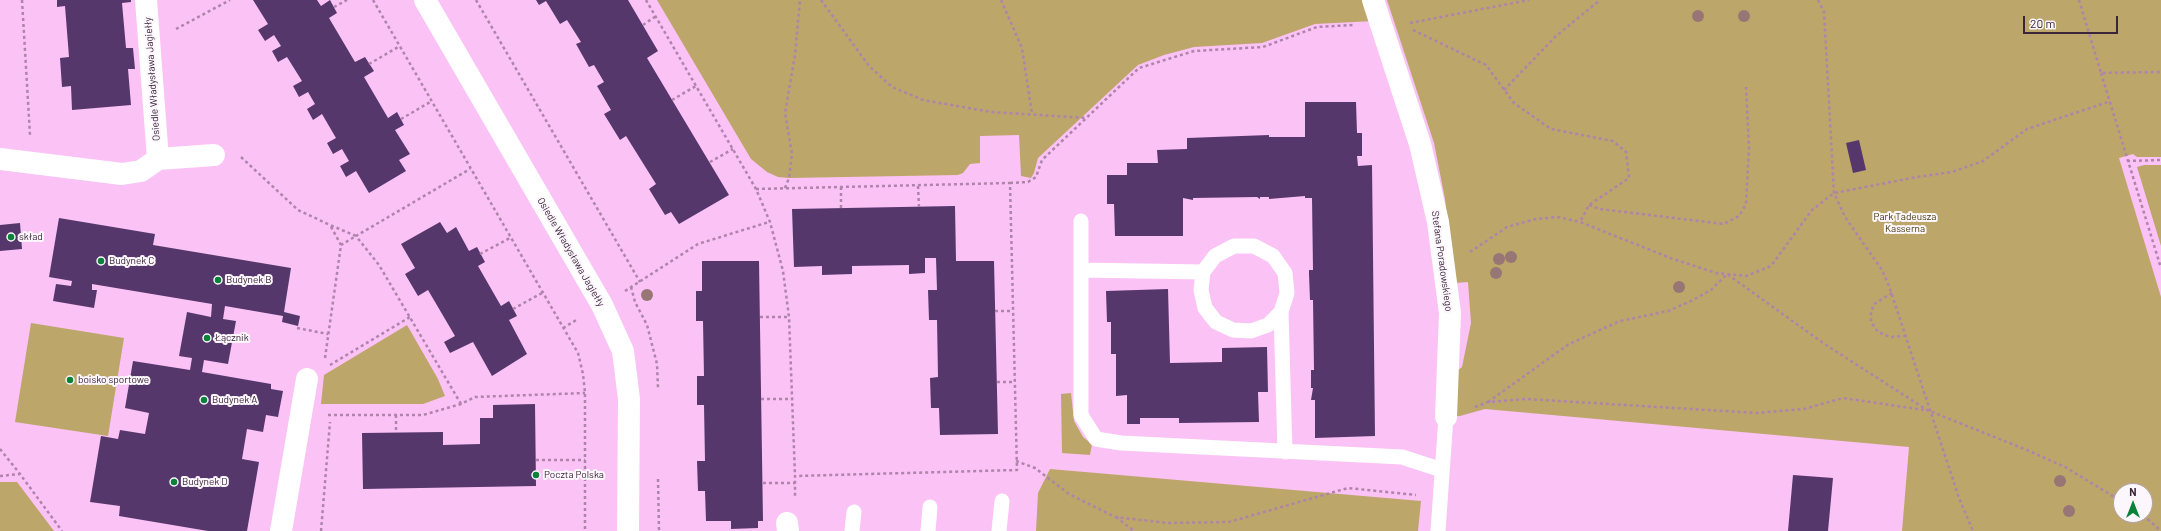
<!DOCTYPE html>
<html>
<head>
<meta charset="utf-8">
<style>
  body { margin:0 }
  #map { position:relative; width:2161px; height:531px; overflow:hidden; background:#fbc2f6; font-family:Barlow,sans-serif }
  canvas { display:block }
  .north { position:absolute; left:2113px; top:483px; width:40px; height:40px; box-sizing:border-box; background:#fcf7fc; border:1px solid #afa3ae; border-radius:50%; rotate:0deg; font-size:11px; font-weight:700; line-height:16px; text-align:center; color:#3b2539 }
  .north::after { content:''; display:block; margin:auto; width:14px; height:18px; background:#0b8139; clip-path:polygon(50% 0,100% 100%,50% 72%,0 100%) }
  .scale { position:absolute; left:2023px; top:16px; width:95px; height:18px; box-sizing:border-box; border:2px solid #3b2539; border-top:0; padding-left:5px; font-size:12px; line-height:14px; white-space:nowrap; color:#3b2539; -webkit-text-stroke:3px #fcf7fc; paint-order:stroke }
</style>
</head>
<body>
<div id="map">
<canvas width="2161" height="531"></canvas>
<div class="north">N</div>
<div class="scale">20 m</div>
</div>
<script>
const ctx = document.querySelector('canvas').getContext('2d');
ctx.lineJoin = 'round';
function paint(path, color) { ctx.fillStyle = color; ctx.fill(path, 'evenodd'); }
const toPath = rows => new Path2D(rows.map(r => 'M' + r).join(''));
function strokePath(path, color, width, dash) { ctx.strokeStyle = color; ctx.lineWidth = width; ctx.lineCap = dash ? 'butt' : 'round'; ctx.setLineDash(dash || []); ctx.stroke(path); }
function write(font, color, halo, rows, align = 'center') {
  ctx.font = font + ' Barlow,sans-serif'; ctx.lineWidth = 4; ctx.setLineDash([]); ctx.textBaseline = 'middle'; ctx.strokeStyle = halo; ctx.fillStyle = color; for (const [text, x, y, turn = 0] of rows) {
    ctx.save(); ctx.translate(x, y); ctx.rotate((+turn || 0) * Math.PI / 180); ctx.textAlign = isNaN(turn) ? turn : align; if (halo) ctx.strokeText(text, 0, 0); ctx.fillText(text, 0, 0); ctx.restore();
  }
}
const green = toPath([
  [657,0,1368,0,1374,21,1315,24,1262,43,1194,47,1164,55,1138,65,1038,158,1034,173,1031,178,1021,176,1019,135,980,136,980,163,970,164,963,173,958,175,789,178,778,177,767,172,751,159],
  [1387,0,2161,0,2161,157,2137,157,2133,154,2119,158,2161,297,2161,531,1902,531,1909,447,1485,409,1460,416,1453,416,1456,372,1462,367,1471,323,1468,282,1454,283,1445,199,1434,143],
  [2121,491,2145,491,2145,515,2121,515],
  [2144,165,2161,165,2161,246,2137,167],
  [31,323,124,338,108,436,15,422],
  [407,325,438,379,445,396,423,404,321,404,324,375],
  [1071,393,1074,421,1083,437,1092,444,1090,455,1062,453,1061,394],
  [1050,469,1421,501,1418,531,1036,531,1038,493],
  [0,482,17,482,54,531,0,531]
]);
const building = toPath([
  [57,0,131,0,131,2,122,3,126,48,133,48,135,69,128,69,131,105,72,110,71,86,62,87,60,58,69,57,65,6,57,7],
  [253,0,317,0,321,6,330,0,337,13,329,18,355,62,365,57,374,71,364,77,388,118,397,112,404,125,395,130,410,154,399,160,406,171,369,193,356,171,346,177,340,166,349,161,342,149,333,154,327,143,336,138,322,114,313,120,307,109,315,104,308,92,299,97,293,86,302,81,287,57,278,62,272,51,281,46,274,35,265,41,258,30,268,24],
  [536,0,628,0,658,51,647,58,729,195,679,224,671,212,665,215,649,189,656,184,626,136,620,140,604,114,611,110,597,86,604,82,594,65,589,67,576,44,581,42,567,20,560,24,546,1,539,5],
  [1305,102,1356,102,1357,133,1362,133,1362,156,1357,156,1358,166,1372,165,1375,436,1315,438,1315,400,1311,400,1313,388,1311,388,1311,370,1314,370,1313,300,1310,300,1309,274,1309,270,1313,270,1312,198,1305,198,1305,196,1269,199,1269,197,1260,197,1260,199,1257,197,1193,198,1193,200,1183,198,1183,236,1115,236,1114,204,1107,204,1107,175,1127,175,1127,163,1158,163,1157,150,1187,149,1187,138,1269,135,1269,137,1305,137],
  [1859,140,1866,170,1853,173,1846,143],
  [955,206,956,261,994,261,998,434,940,435,939,408,931,408,930,378,938,377,937,320,929,320,928,290,937,290,936,258,925,258,925,273,909,274,909,265,852,266,852,274,822,275,822,266,794,267,792,209],
  [59,218,155,234,153,245,291,268,284,312,300,316,298,326,282,322,283,316,225,306,223,319,236,321,228,364,204,360,202,372,271,384,271,389,283,391,278,417,266,415,263,432,247,429,242,459,259,462,247,531,208,531,119,516,120,506,90,502,101,436,118,439,120,430,145,434,149,413,125,408,133,361,190,370,192,358,179,356,187,312,211,317,212,304,92,284,92,290,97,290,94,308,53,301,56,284,71,286,72,281,49,277],
  [440,222,447,233,456,227,469,251,477,247,485,262,478,266,501,306,509,301,517,316,509,320,527,354,492,376,473,342,450,353,444,342,455,336,428,290,418,296,405,274,415,268,401,244],
  [20,223,22,249,0,251,0,225],
  [702,261,759,261,763,521,758,521,758,528,731,529,731,521,706,521,705,491,698,491,697,461,705,461,704,405,697,405,697,376,704,376,703,321,696,321,696,291,702,291],
  [1168,289,1170,363,1222,362,1222,348,1267,347,1268,392,1258,392,1259,422,1179,423,1179,418,1140,418,1140,424,1127,424,1127,395,1116,396,1116,354,1111,354,1111,322,1107,322,1106,291],
  [535,404,536,486,363,489,362,433,443,432,443,445,480,444,480,418,493,418,493,405],
  [1793,475,1833,478,1828,531,1788,531]
]);
const path = toPath([
  [22,0,30,135],
  [373,0,578,353,583,374,585,393,585,531],
  [476,0,640,282],
  [646,0,756,189,770,222,783,271,789,317,795,476],
  [821,0,869,66,892,87,923,100,991,112,1087,118],
  [1001,0,1022,48,1032,114],
  [1818,0,1824,12,1834,193,1845,217,1882,270,1889,286,1959,498,1973,531],
  [2079,0,2101,73,2161,72],
  [334,7,347,0],
  [1410,23,1529,0],
  [643,25,656,16],
  [176,29,230,0],
  [1413,30,1486,65,1514,103,1551,129,1613,141,1626,152,1629,178,1589,205,1580,222],
  [369,64,400,46],
  [2101,73,2161,268],
  [1504,90,1556,36,1600,0],
  [672,100,696,86],
  [401,119,432,101],
  [241,157,298,210,330,225],
  [2127,161,2161,160],
  [710,162,733,149],
  [1010,183,1028,182,1036,177,1042,160,1139,68,1194,51,1263,47,1317,27,1353,25],
  [918,186,919,207],
  [841,187,841,208],
  [785,188,789,178,792,154,785,113,795,55,800,0],
  [756,189,1010,183,1017,470,795,476,795,497],
  [1589,205,1600,209,1724,224,1739,216,1746,204,1749,148,1746,87],
  [1470,252,1507,227,1536,219,1558,217,1580,222,1673,259,1716,273,1746,276,1771,266,1812,210,1834,193,1917,177,1952,172,1983,161,2027,129,2108,102],
  [480,254,510,238],
  [631,287,635,302,647,325,657,364,658,388],
  [625,291,698,244,769,222],
  [1892,293,1874,304,1871,312,1871,322,1878,332,1890,337,1906,336],
  [513,309,542,293],
  [995,311,1013,311],
  [760,317,789,317],
  [297,328,328,334],
  [563,328,578,319],
  [325,358,341,245,330,225,356,236,341,245],
  [330,365,410,317],
  [997,382,1015,382],
  [761,399,792,399],
  [1488,402,1569,344,1620,321,1668,311,1691,301,1711,290,1727,274,1823,343,1927,410,2027,450,2065,467,2121,501],
  [461,404,379,265,356,236,470,169],
  [1475,407,1488,402,1526,399,1757,413,1804,409,1843,398,1924,410],
  [328,415,423,415,461,404,475,397,585,393],
  [396,415,396,433],
  [0,449,20,474],
  [536,460,585,460],
  [1016,461,1035,468,1069,494,1115,517,1168,523,1229,522,1348,488,1416,495],
  [0,476,20,474,62,531],
  [658,479,659,531],
  [763,483,795,483],
  [2143,515,2161,531],
  [1116,517,1134,531],
  [321,531,330,422]
]);
const service = toPath([
  [1081,221,1081,415,1096,439,1121,443,1402,457,1442,470],
  [1081,270,1203,272],
  [1281,312,1268,325,1251,331,1233,330,1216,322,1205,308,1201,290,1203,272,1215,256,1234,246,1254,246,1273,256,1285,273,1287,293,1281,312,1285,452],
  [852,531,854,512],
  [928,531,930,507],
  [999,531,1002,501],
  [1438,531,1446,417]
]);
const minor = toPath([
  [425,0,602,305,623,351,629,399,628,531],
  [1373,0,1420,144,1438,222,1450,313,1446,417],
  [0,159,122,174,141,171,158,159,146,0],
  [158,159,214,155],
  [787,523,788,531],
  [281,531,307,379]
]);
const trees = [
  [1698,16],
  [1744,16],
  [1511,257],
  [1499,259],
  [1496,273],
  [1679,287],
  [647,295],
  [2060,481],
  [2069,511]
];
const markers = [
  [11,237,4,"#0b8139"],
  [101,261,4,"#0b8139"],
  [218,280,4,"#0b8139"],
  [207,338,4,"#0b8139"],
  [70,380,4,"#0b8139"],
  [204,400,4,"#0b8139"],
  [536,475,4,"#0b8139"],
  [174,482,4,"#0b8139"]
];
const streetNames = [
  ["Osiedle Władysława Jagiełły",152,79,-94],
  ["Osiedle Władysława Jagiełły",571,252,60],
  ["Stefana Poradowskiego",1442,261,82]
];
const parkNames = [
  ["Park Tadeusza",1905,217],
  ["Kasserna",1905,229]
];
const poiNames = [
  ["skład",19,237],
  ["Budynek C",109,261],
  ["Budynek B",226,280],
  ["Łącznik",215,338],
  ["boisko sportowe",78,380],
  ["Budynek A",212,400],
  ["Poczta Polska",544,475],
  ["Budynek D",182,482]
];
paint(green, '#bda669');
paint(building, '#55376c');
strokePath(path, '#af84ab', 2.5, [3, 3]);
strokePath(service, '#fff', 15);
strokePath(minor, '#fff', 22);
ctx.fillStyle = '#977675';
for (const [x, y] of trees) { ctx.beginPath(); ctx.arc(x, y, 6, 0, 2 * Math.PI); ctx.fill(); }
for (const [x, y, r, color] of markers) { const dot = new Path2D(); dot.arc(x, y, r, 0, 2 * Math.PI); ctx.fillStyle = color; ctx.fill(dot); strokePath(dot, '#fcf7fc', 1.5); }
write('10px', '#3b2539', '#fcf7fc', streetNames);
write('10px', '#45370c', '#fcf7fc', parkNames);
write('10px', '#3b2539', '#fcf7fc', poiNames, 'left');
</script>
</body>
</html>
